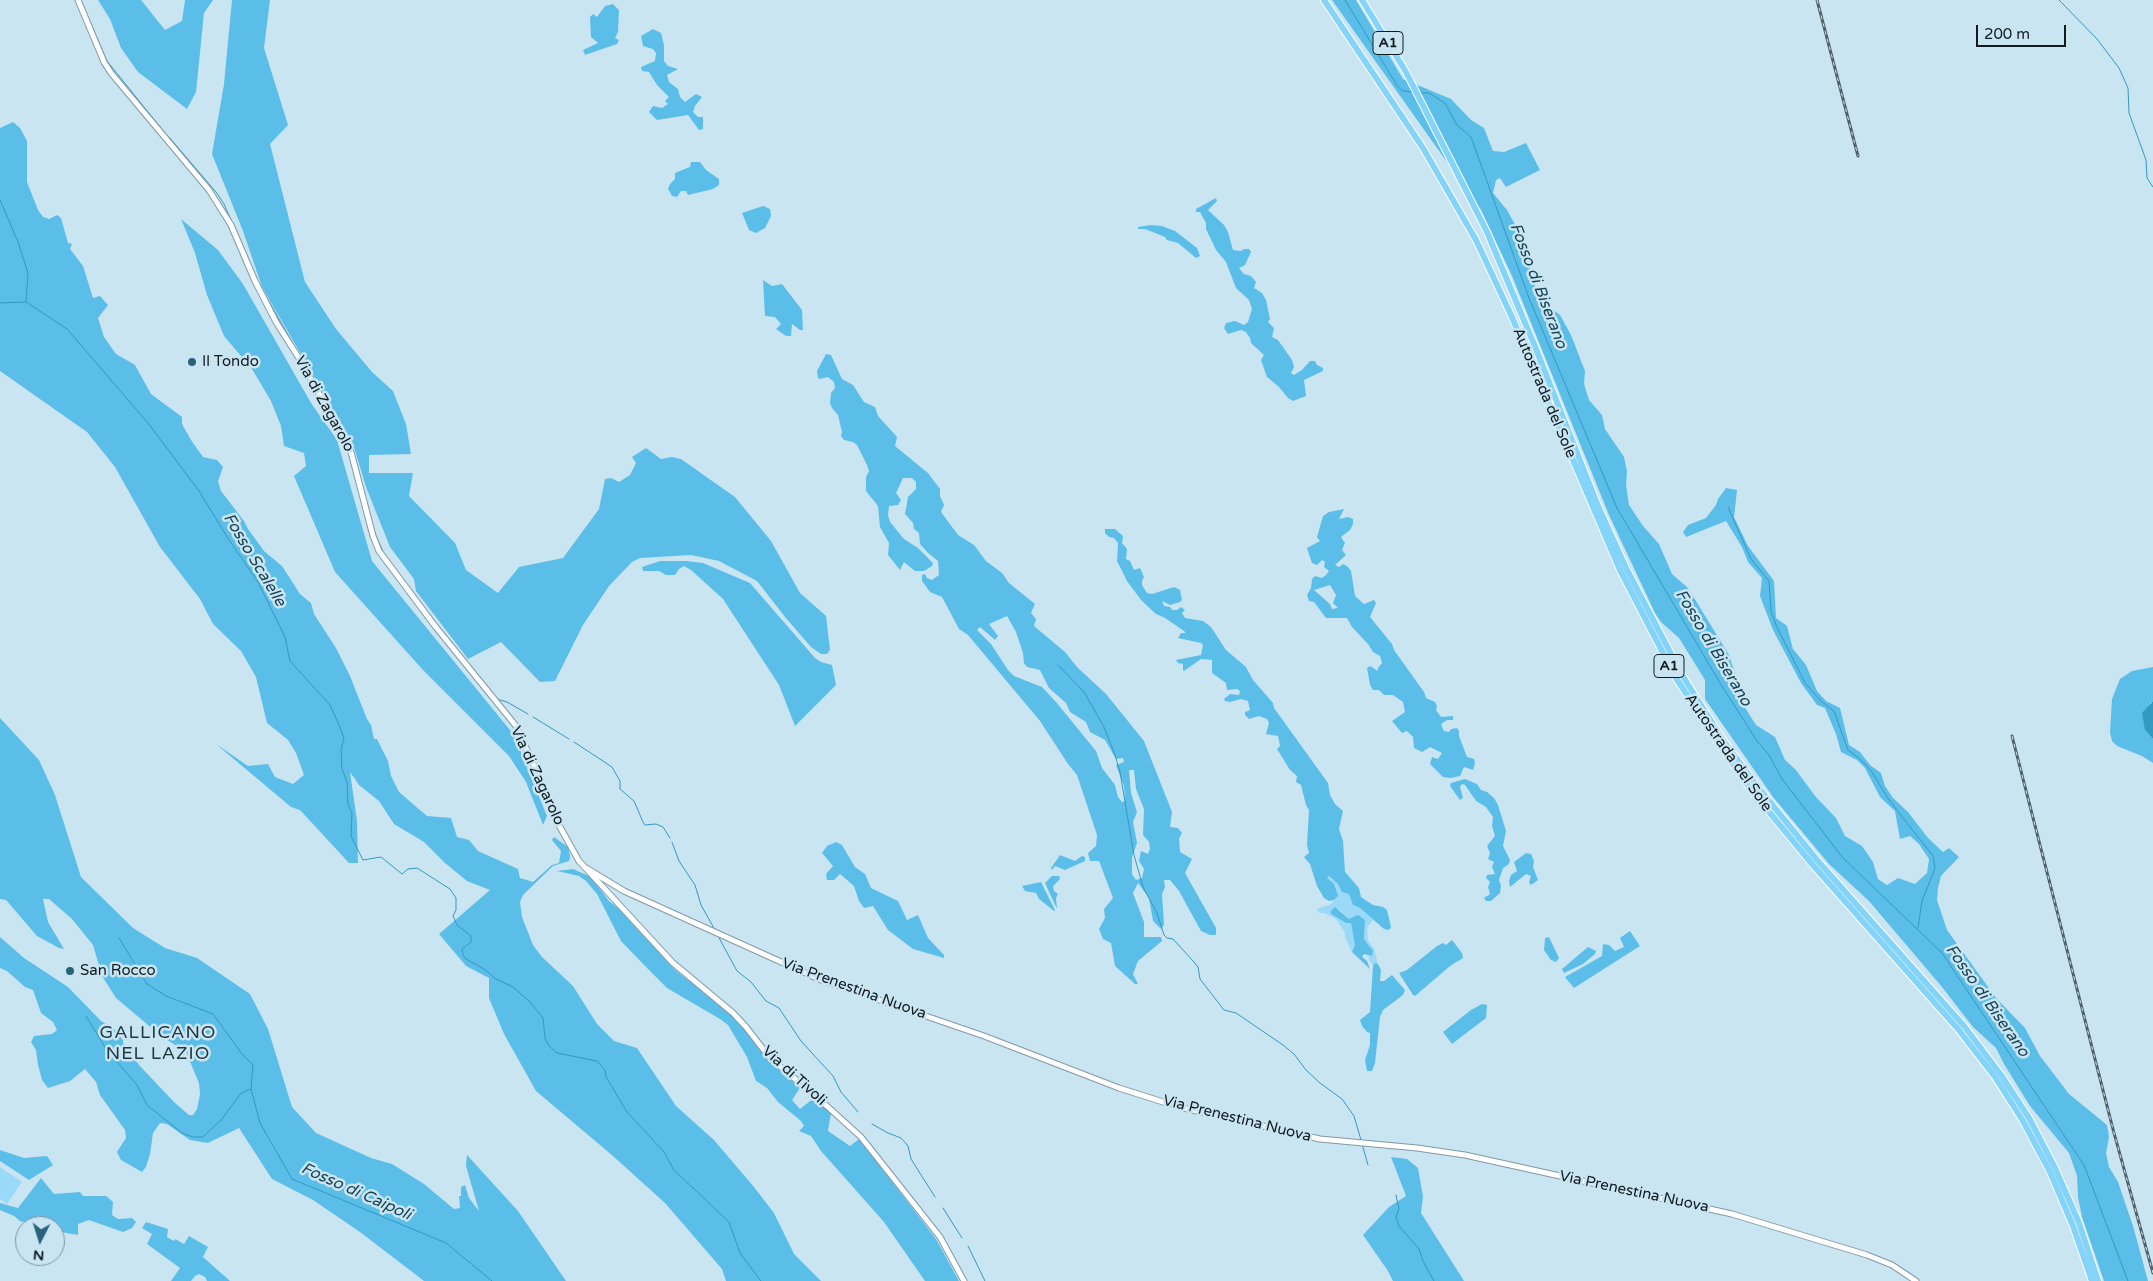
<!DOCTYPE html>
<html>
<head>
<meta charset="utf-8">
<style>
  body { margin:0 }
  #map { position:relative; width:2153px; height:1281px; overflow:hidden; background:#cae5f2; font-family:"Varela Round",sans-serif }
  canvas { display:block }
  .north { position:absolute; left:15px; top:1216px; width:50px; height:50px; box-sizing:border-box; background:#cae5f2; border:1px solid #80949e; border-radius:50%; rotate:185deg; font-size:14px; font-weight:700; line-height:20px; text-align:center; color:#111b20 }
  .north::after { content:''; display:block; margin:auto; width:18px; height:22px; background:#28627b; clip-path:polygon(50% 0,100% 100%,50% 72%,0 100%) }
  .scale { position:absolute; left:1976px; top:25px; width:90px; height:22px; box-sizing:border-box; border:2px solid #111b20; border-top:0; padding-left:6px; font-size:15px; line-height:18px; white-space:nowrap; color:#111b20; -webkit-text-stroke:4px #cae5f2; paint-order:stroke }
</style>
</head>
<body>
<div id="map">
<canvas width="2153" height="1281"></canvas>
<div class="north">N</div>
<div class="scale">200 m</div>
</div>
<script>
const ctx = document.querySelector('canvas').getContext('2d');
ctx.lineJoin = 'round';
function paint(path, color) { ctx.fillStyle = color; ctx.fill(path, 'evenodd'); }
const toPath = rows => new Path2D(rows.map(r => 'M' + r).join(''));
function strokePath(path, color, width, dash) { ctx.strokeStyle = color; ctx.lineWidth = width; ctx.lineCap = dash ? 'butt' : 'round'; ctx.setLineDash(dash || []); ctx.stroke(path); }
function write(font, color, halo, rows, align = 'center') {
  ctx.font = font + ' "Varela Round",sans-serif'; ctx.lineWidth = 5; ctx.setLineDash([]); ctx.textBaseline = 'middle'; ctx.strokeStyle = halo; ctx.fillStyle = color; for (const [text, x, y, turn = 0] of rows) {
    ctx.save(); ctx.translate(x, y); ctx.rotate((+turn || 0) * Math.PI / 180); ctx.textAlign = isNaN(turn) ? turn : align; if (halo) ctx.strokeText(text, 0, 0); ctx.fillText(text, 0, 0); ctx.restore();
  }
}
const green = toPath([
  [1329,876,1349,894,1353,905,1360,908,1373,920,1367,927,1368,940,1374,949,1378,964,1375,963,1373,966,1367,955,1370,957,1370,947,1364,939,1365,920,1349,919,1339,909,1331,914,1346,923,1351,923,1355,945,1352,952,1345,937,1345,933,1336,919,1324,913,1319,913,1317,909,1331,904,1338,896,1327,878],
  [0,1167,22,1182,7,1204,0,1199]
]);
const forest = toPath([
  [98,0,141,0,165,30,182,21,185,0,213,0,204,13,196,92,187,109,138,72,121,48,110,19],
  [232,0,270,0,264,48,288,125,270,144,305,282,336,329,372,372,393,391,406,424,411,454,369,455,369,473,413,473,409,496,455,543,466,570,498,593,519,567,563,558,599,509,605,479,611,478,619,482,630,475,636,463,632,457,646,448,661,459,672,457,681,459,735,497,771,541,800,593,826,616,830,650,827,654,821,654,811,647,785,617,757,581,719,561,691,555,640,558,632,562,609,586,583,625,555,681,540,682,501,642,468,659,416,591,414,579,390,547,366,487,353,444,262,287,243,231,212,154,224,84],
  [1332,0,1356,0,1403,79,1451,99,1471,120,1484,128,1493,151,1504,152,1526,143,1540,170,1506,187,1500,178,1496,180,1493,193,1507,210,1523,239,1535,286,1535,295,1560,315,1571,335,1585,371,1584,384,1589,400,1602,415,1605,429,1624,457,1627,471,1626,485,1629,505,1643,526,1659,544,1672,574,1688,588,1729,655,1735,674,1734,686,1737,695,1756,725,1775,737,1785,760,1796,770,1815,796,1836,818,1845,836,1862,846,1873,862,1878,879,1887,885,1898,878,1915,884,1927,873,1929,859,1919,844,1910,836,1900,839,1895,811,1880,797,1865,768,1857,760,1841,752,1836,734,1825,708,1817,705,1801,683,1773,630,1760,596,1762,578,1748,562,1742,547,1726,521,1686,537,1683,532,1688,525,1706,518,1716,505,1718,499,1726,488,1737,490,1734,517,1748,546,1774,581,1776,618,1787,626,1793,649,1806,665,1817,691,1826,701,1840,708,1849,745,1860,752,1870,765,1881,773,1885,786,1893,798,1908,812,1928,838,1943,852,1949,848,1959,857,1941,876,1938,888,1937,900,1947,930,1996,998,2025,1028,2040,1056,2069,1094,2107,1125,2109,1137,2106,1153,2109,1167,2118,1182,2133,1226,2148,1281,2104,1281,2082,1217,2078,1197,2077,1176,2069,1153,2030,1106,2004,1064,1996,1048,1973,1027,1942,987,1869,901,1829,864,1773,797,1705,699,1705,680,1679,638,1661,622,1655,613,1609,515,1512,276,1481,210],
  [613,4,619,10,618,32,615,38,619,40,617,44,585,55,583,50,598,43,591,37,590,17,593,14,597,17,605,6],
  [653,29,661,33,664,45,664,61,668,66,678,69,667,75,669,82,678,89,680,97,685,102,696,94,702,97,695,106,693,112,698,117,703,117,703,129,699,130,688,115,657,120,649,112,653,106,662,108,668,104,665,101,669,97,657,85,649,72,642,71,641,67,655,61,656,53,653,49,643,46,641,36],
  [13,122,20,128,27,141,27,182,38,210,43,217,49,219,57,215,61,218,68,243,72,244,70,249,83,266,93,298,100,296,108,305,98,318,104,337,116,354,135,365,151,394,182,417,182,424,191,440,203,457,217,460,223,467,218,481,221,491,244,521,248,529,264,551,282,566,300,594,311,603,314,614,336,648,350,676,367,719,371,725,374,739,377,739,388,761,391,776,399,792,427,816,451,818,457,837,469,840,478,851,518,869,520,878,530,881,533,882,552,865,559,863,561,851,552,840,554,837,568,847,570,856,569,861,553,866,523,895,520,902,522,917,533,945,542,957,573,986,597,1024,614,1041,637,1048,676,1106,714,1140,754,1187,774,1213,794,1254,821,1281,726,1281,722,1269,665,1203,613,1156,536,1091,504,1034,489,998,489,978,466,966,439,934,490,890,467,881,445,863,424,842,394,824,379,801,359,785,350,772,357,821,358,863,349,863,300,810,291,807,216,744,248,766,268,764,275,777,293,784,304,775,296,753,288,740,267,723,256,677,241,651,213,624,200,599,160,547,115,467,87,432,0,371,0,128],
  [691,162,700,162,706,170,719,179,719,185,713,189,688,195,686,191,681,191,677,197,672,196,668,189,670,184,675,179,675,173,690,167],
  [1216,198,1217,201,1208,210,1224,225,1228,232,1233,250,1241,251,1244,249,1249,249,1251,252,1245,265,1239,268,1244,274,1251,276,1256,282,1254,288,1262,293,1266,300,1270,319,1268,322,1274,328,1272,337,1278,340,1292,360,1294,367,1291,373,1294,375,1302,370,1310,361,1315,361,1317,365,1323,368,1323,371,1304,380,1306,396,1293,401,1288,398,1279,387,1267,377,1261,360,1264,355,1251,343,1250,338,1246,332,1241,330,1228,334,1224,328,1226,323,1235,321,1244,325,1248,322,1252,309,1249,300,1236,288,1226,262,1216,250,1206,229,1206,223,1200,212,1196,212,1196,209],
  [763,206,770,209,771,216,765,228,756,233,749,230,742,213],
  [181,219,218,250,243,284,311,403,337,440,372,561,514,735,547,816,543,825,526,782,509,756,423,670,335,572,294,476,306,466,304,453,284,446,281,426,271,401,252,369,224,336,207,295,195,253],
  [1151,225,1162,226,1175,231,1197,248,1200,256,1196,258,1178,243,1167,240,1165,237,1145,229,1138,229,1138,227],
  [763,280,772,286,782,284,802,310,803,330,800,330,792,324,791,336,786,336,776,329,781,324,775,317,765,316],
  [826,354,831,355,842,379,853,385,864,402,875,407,878,416,897,437,895,446,928,473,940,489,940,496,944,505,941,512,958,535,974,545,986,561,1002,573,1009,583,1035,604,1031,613,1036,619,1034,626,1065,652,1077,667,1106,694,1144,741,1172,812,1170,827,1178,828,1182,833,1179,839,1180,852,1192,859,1185,873,1216,928,1216,935,1210,935,1201,931,1179,891,1170,880,1164,880,1165,887,1162,894,1164,925,1161,929,1153,921,1149,898,1138,883,1133,893,1144,922,1144,937,1161,937,1162,941,1138,961,1133,974,1138,984,1135,984,1115,966,1111,943,1103,939,1099,929,1105,918,1104,909,1113,898,1099,861,1090,861,1088,853,1096,846,1097,835,1077,775,1068,764,1040,721,968,635,959,629,942,597,930,592,922,581,922,575,925,574,927,578,932,580,939,575,938,561,928,553,920,544,919,533,914,529,913,523,905,514,908,497,916,489,916,482,912,478,903,478,896,493,901,500,898,505,889,506,888,515,890,522,904,539,918,548,933,563,932,566,924,571,915,571,904,562,900,570,888,555,889,543,880,527,878,506,866,491,866,477,869,471,867,465,857,445,853,442,844,440,841,436,842,432,838,415,832,408,830,403,831,393,835,388,834,382,828,377,820,379,818,378,817,371],
  [1007,616,1016,632,1023,653,1024,663,1027,667,1040,670,1049,688,1066,703,1070,712,1086,722,1090,732,1105,740,1116,759,1123,758,1124,762,1116,765,1124,786,1125,801,1122,802,1118,797,1115,785,1102,768,1096,751,1056,702,1042,687,1014,676,1008,670,991,644,977,630,980,627,995,640,998,636,989,624],
  [1129,770,1134,770,1136,789,1144,809,1143,835,1149,842,1150,849,1148,854,1141,851,1139,861,1144,869,1142,878,1136,880,1132,874,1132,857,1137,843,1133,822,1137,812,1131,793],
  [1344,509,1339,519,1348,517,1353,519,1353,524,1350,530,1341,537,1345,543,1342,550,1346,555,1335,565,1339,567,1343,564,1347,566,1351,571,1355,596,1364,604,1374,600,1376,603,1370,617,1392,644,1394,650,1424,692,1426,698,1435,702,1437,706,1436,710,1441,717,1453,716,1453,720,1447,720,1441,724,1442,727,1444,731,1449,732,1451,729,1457,728,1459,731,1459,736,1467,757,1474,759,1475,763,1473,770,1464,767,1460,776,1451,778,1443,777,1430,764,1432,757,1438,759,1442,753,1430,747,1422,752,1414,748,1413,737,1407,731,1402,733,1392,721,1405,712,1403,702,1393,695,1384,695,1379,690,1373,690,1370,685,1367,668,1370,666,1378,671,1378,668,1382,663,1380,656,1373,652,1368,644,1352,627,1347,618,1326,618,1314,602,1309,601,1307,595,1311,588,1312,579,1315,576,1322,578,1326,575,1329,571,1324,567,1325,562,1322,560,1317,565,1312,563,1307,548,1320,541,1317,537,1323,516,1329,512],
  [1330,585,1336,595,1333,603,1338,608,1332,609,1330,604,1314,590],
  [1105,529,1115,529,1123,536,1122,543,1127,549,1126,559,1130,561,1134,570,1140,568,1144,577,1142,581,1142,585,1147,593,1152,594,1174,587,1180,590,1182,600,1180,602,1170,605,1162,601,1164,606,1170,607,1172,610,1177,610,1181,607,1185,610,1182,613,1185,618,1203,621,1211,627,1226,650,1246,667,1253,680,1273,703,1274,708,1328,783,1330,795,1335,804,1343,811,1339,829,1343,841,1345,872,1359,888,1361,897,1373,905,1383,907,1387,910,1391,927,1389,930,1384,929,1360,908,1353,905,1349,894,1342,892,1338,884,1329,876,1327,878,1334,884,1338,896,1334,900,1329,901,1324,898,1317,886,1310,864,1304,857,1309,853,1307,845,1309,810,1306,805,1301,785,1296,782,1297,776,1290,770,1277,749,1280,746,1278,736,1266,734,1269,723,1267,719,1259,716,1249,719,1245,715,1245,712,1250,710,1248,701,1241,699,1230,702,1225,701,1224,699,1230,694,1239,695,1240,691,1237,689,1227,690,1226,683,1212,673,1212,660,1201,659,1184,671,1183,670,1183,664,1178,663,1176,660,1201,655,1203,645,1201,643,1178,638,1181,633,1186,633,1184,631,1165,618,1156,614,1141,600,1127,581,1117,561,1118,543,1114,538,1109,537,1105,533],
  [660,561,686,561,703,563,750,583,815,658,821,662,832,665,836,685,795,726,779,685,723,599,691,570,684,566,679,569,675,575,666,575,659,571,643,571,642,567],
  [2153,667,2153,701,2150,703,2145,730,2153,739,2153,763,2142,756,2117,746,2112,741,2110,732,2112,699,2120,679,2132,671],
  [0,718,39,760,55,795,81,877,133,928,165,948,197,958,250,994,268,1029,292,1107,316,1133,371,1158,392,1164,424,1184,454,1209,460,1208,459,1196,461,1196,461,1187,465,1185,469,1198,479,1211,466,1166,467,1155,518,1211,566,1281,424,1281,360,1232,313,1200,272,1179,239,1128,208,1143,190,1140,167,1124,160,1123,153,1133,150,1154,146,1167,142,1172,121,1160,117,1152,126,1138,125,1130,100,1095,96,1082,85,1069,70,1081,48,1088,42,1080,38,1065,36,1050,31,1042,34,1036,52,1034,57,1030,53,1022,41,1013,33,990,25,987,7,971,0,968,0,937,24,958,68,987,101,1021,113,1028,123,1040,123,1043,139,1065,174,1102,189,1115,193,1115,197,1109,200,1094,199,1083,186,1052,161,1036,116,998,102,976,93,945,72,919,49,899,43,899,48,922,64,949,59,948,37,936,6,900,0,899],
  [1465,779,1477,784,1481,790,1487,792,1494,798,1498,805,1506,831,1503,846,1510,860,1509,864,1503,868,1499,880,1501,886,1500,893,1491,901,1486,901,1484,898,1490,894,1488,887,1490,882,1486,878,1487,875,1495,874,1492,867,1494,862,1488,859,1490,853,1487,846,1495,836,1492,826,1493,817,1486,807,1476,801,1465,785,1462,784,1460,787,1463,798,1460,800,1450,786,1451,783],
  [836,842,842,845,855,867,865,874,871,888,898,901,907,920,918,915,928,938,944,955,944,958,913,949,888,930,873,906,864,908,859,901,854,886,840,874,834,880,827,880,826,874,833,866,822,853,827,846],
  [1526,853,1531,854,1534,861,1533,867,1538,880,1531,885,1529,882,1531,876,1526,874,1510,887,1509,881,1511,875,1517,871,1514,862],
  [1060,855,1075,861,1082,856,1085,857,1085,861,1065,870,1055,866,1052,870,1051,868],
  [573,869,591,877,609,901,618,908,675,970,727,1010,739,1023,770,1062,800,1088,792,1100,800,1109,814,1098,831,1113,828,1131,850,1146,859,1139,936,1239,959,1281,925,1281,884,1222,821,1151,811,1136,799,1131,804,1126,801,1121,778,1102,767,1088,756,1081,747,1057,728,1025,720,1019,667,988,647,968,621,941,597,894,586,881,579,876,557,871],
  [1052,876,1059,876,1060,879,1053,886,1054,891,1058,894,1056,898,1057,909,1045,883],
  [1041,882,1055,910,1054,911,1039,899,1036,893,1025,891,1022,886],
  [1335,907,1349,919,1358,915,1365,920,1364,939,1373,951,1372,956,1364,954,1362,957,1367,961,1370,969,1352,952,1355,945,1351,923,1346,923,1331,914,1331,911],
  [1630,931,1640,946,1574,988,1565,977,1602,956,1603,944,1609,945,1615,951,1624,947,1620,938],
  [1549,937,1559,958,1556,962,1551,960,1544,950,1545,938],
  [1452,940,1462,953,1463,958,1450,966,1415,996,1413,995,1399,973,1407,970,1437,946,1443,943,1446,945],
  [1588,947,1596,951,1595,954,1583,964,1564,973,1562,969],
  [1375,963,1378,964,1381,970,1380,981,1384,981,1392,975,1405,990,1403,995,1383,1010,1380,1017,1375,1063,1372,1071,1367,1071,1365,1060,1370,1045,1370,1033,1367,1032,1362,1026,1360,1020,1370,1012,1373,966],
  [1482,1004,1487,1005,1486,1018,1452,1044,1443,1032,1471,1010],
  [0,1150,24,1158,47,1156,53,1165,29,1180,0,1161],
  [1391,1157,1407,1159,1418,1168,1423,1197,1421,1213,1464,1281,1393,1281,1388,1271,1363,1235,1389,1207,1406,1196],
  [41,1178,54,1194,80,1192,83,1196,106,1196,113,1202,112,1215,118,1219,132,1218,136,1222,132,1228,123,1232,89,1220,78,1224,78,1235,55,1231,55,1226,36,1226,20,1221,14,1216,0,1210,0,1203,18,1208],
  [146,1222,168,1229,167,1237,174,1241,175,1239,184,1244,189,1236,208,1247,203,1257,230,1281,207,1281,205,1277,199,1274,195,1276,191,1281,171,1281,180,1268,147,1244,152,1234,142,1228]
]);
const water = toPath([
  [2153,701,2153,739,2145,730,2142,713]
]);
const stream = toPath([
  [1345,0,1398,87,1403,91,1414,92],
  [2059,0,2097,39,2119,68,2128,88,2129,113,2146,160,2147,178,2153,187],
  [81,1,107,61,165,133],
  [1421,93,1429,93,1445,103,1457,125,1471,137,1529,298,1617,508,1720,683,1757,741,1769,755,1782,779,1843,858,1942,953,2084,1165,2128,1281],
  [169,137,216,192,224,204,258,282,295,347],
  [0,200,18,242,28,273,26,302],
  [0,303,26,302,67,329,148,423,199,491,229,540,258,582,285,637,290,661,330,705,339,725,344,738,341,750,342,769,347,782,348,804,352,813,351,836,363,860,381,857,402,874,408,869,417,868,450,889,456,898,456,910,453,916,457,925,471,936,471,942,462,949,463,955,466,959,484,969,496,979,513,987,530,1002,543,1018,545,1038,549,1046,557,1053,597,1061,605,1070,606,1077,627,1112,664,1152,674,1170,729,1222,740,1253,761,1281],
  [319,389,353,449,374,531,384,554],
  [1728,507,1751,559,1769,581,1771,611,1776,625,1805,683,1821,701,1834,711,1848,750,1860,759,1872,772,1889,800,1933,856,1935,868,1922,901,1918,928],
  [429,613,441,630],
  [1058,665,1084,692,1104,727,1115,755,1120,772,1134,855,1143,887,1157,913,1164,935,1167,938,1173,939,1194,962,1198,967,1200,979,1224,1010,1236,1013,1283,1045,1294,1054,1306,1070,1320,1083,1342,1099,1354,1116,1361,1140],
  [497,699,507,702,528,714],
  [533,717,569,739],
  [574,742,612,767,620,781,620,789,634,801,643,822,645,825,656,824,663,827,670,838],
  [672,842,679,861,695,885,701,905,715,930],
  [718,936,737,971,751,982,766,1001,779,1008,801,1041,833,1076,841,1092,858,1112],
  [119,938,147,984,166,996,213,1014,242,1054,253,1065,251,1089],
  [86,1016,106,1049,137,1085,147,1105,182,1133,193,1137,203,1137,222,1119,241,1093,251,1089,260,1123,292,1179,446,1243,492,1281],
  [872,1124,888,1133,901,1138,908,1146,911,1159,935,1197],
  [1362,1144,1368,1165],
  [1396,1195,1399,1209,1396,1217,1399,1226,1419,1249,1423,1261,1434,1281],
  [943,1208,962,1238],
  [968,1246,985,1281]
]);
const secondary = toPath([
  [78,0,104,62,111,73,209,190,231,225,255,281,276,322,302,363,351,452,373,536,379,551,435,626,516,726,536,770,555,818,579,861,673,963,733,1013,746,1027,770,1058,818,1098,861,1137,940,1237,964,1281],
  [586,868,624,891,821,980,984,1036,1119,1088,1179,1107,1320,1139,1417,1148,1465,1155,1732,1214,1867,1255,1892,1265,1916,1281]
]);
const motorway = toPath([
  [1324,0,1423,148,1476,240,1511,315,1620,570,1676,678,1718,743,1751,790,1812,864,1958,1029,1995,1077,2023,1121,2050,1172,2073,1226,2092,1281],
  [1362,0,1406,72,1487,232,1536,349,1598,506,1626,568,1682,675,1723,740,1757,786,1817,860,1964,1026,2001,1075,2029,1118,2055,1168,2079,1223,2098,1281]
]);
const rail = toPath([
  [1817,0,1858,156],
  [2012,736,2114,1133,2153,1273]
]);
const markers = [
  [192,362,5,"#28627b"],
  [70,971,5,"#28627b"]
];
const shields = [
  [1388,43,30],
  [1669,666,30]
];
const shieldNames = [
  ["A1",1388,43],
  ["A1",1669,666]
];
const poiNames = [
  ["Il Tondo",202,362],
  ["San Rocco",80,971]
];
const streetNames = [
  ["Autostrada del Sole",1544,393,67],
  ["Via di Zagarolo",324,404,61],
  ["Autostrada del Sole",1728,753,55],
  ["Via di Zagarolo",537,776,65],
  ["Via Prenestina Nuova",854,989,20],
  ["Via di Tivoli",794,1076,42],
  ["Via Prenestina Nuova",1237,1119,14],
  ["Via Prenestina Nuova",1634,1192,12]
];
const waterNames = [
  ["Fosso di Biserano",1538,286,69],
  ["Fosso Scalelle",254,560,59],
  ["Fosso di Biserano",1713,648,59],
  ["Fosso di Biserano",1987,1001,55],
  ["Fosso di Caipoli",356,1192,24]
];
const quarterNames = [
  ["GALLICANO",158,1033],
  ["NEL LAZIO",158,1054]
];
paint(green, '#9ad9f7');
paint(forest, '#5bbee8');
paint(water, '#3199c2');
strokePath(stream, '#3199c2', 1);
strokePath(secondary, '#8099a5', 7);
strokePath(motorway, '#fff', 8);
strokePath(secondary, '#fff', 5);
strokePath(motorway, '#84d4f9', 6);
strokePath(rail, '#4f5f67', 3);
strokePath(rail, '#cae5f2', 1, [4]);
for (const [x, y, r, color] of markers) { const dot = new Path2D(); dot.arc(x, y, r, 0, 2 * Math.PI); ctx.fillStyle = color; ctx.fill(dot); strokePath(dot, '#cae5f2', 2); }
for (const [x, y, w] of shields) { const box = new Path2D(); box.roundRect(x - w / 2, y - 11.5, w, 23, 4); ctx.fillStyle = '#cae5f2'; ctx.fill(box); strokePath(box, '#111b20', 1); }
write('bold 14px', '#111b20', null, shieldNames);
write('15px', '#111b20', '#cae5f2', poiNames, 'left');
write('15px', '#111b20', '#cae5f2', streetNames);
write('italic 16px', '#184355', '#cae5f2', waterNames);
ctx.letterSpacing = '1px';
write('18px', '#203640', '#cae5f2', quarterNames);
ctx.letterSpacing = '0px';
</script>
</body>
</html>
